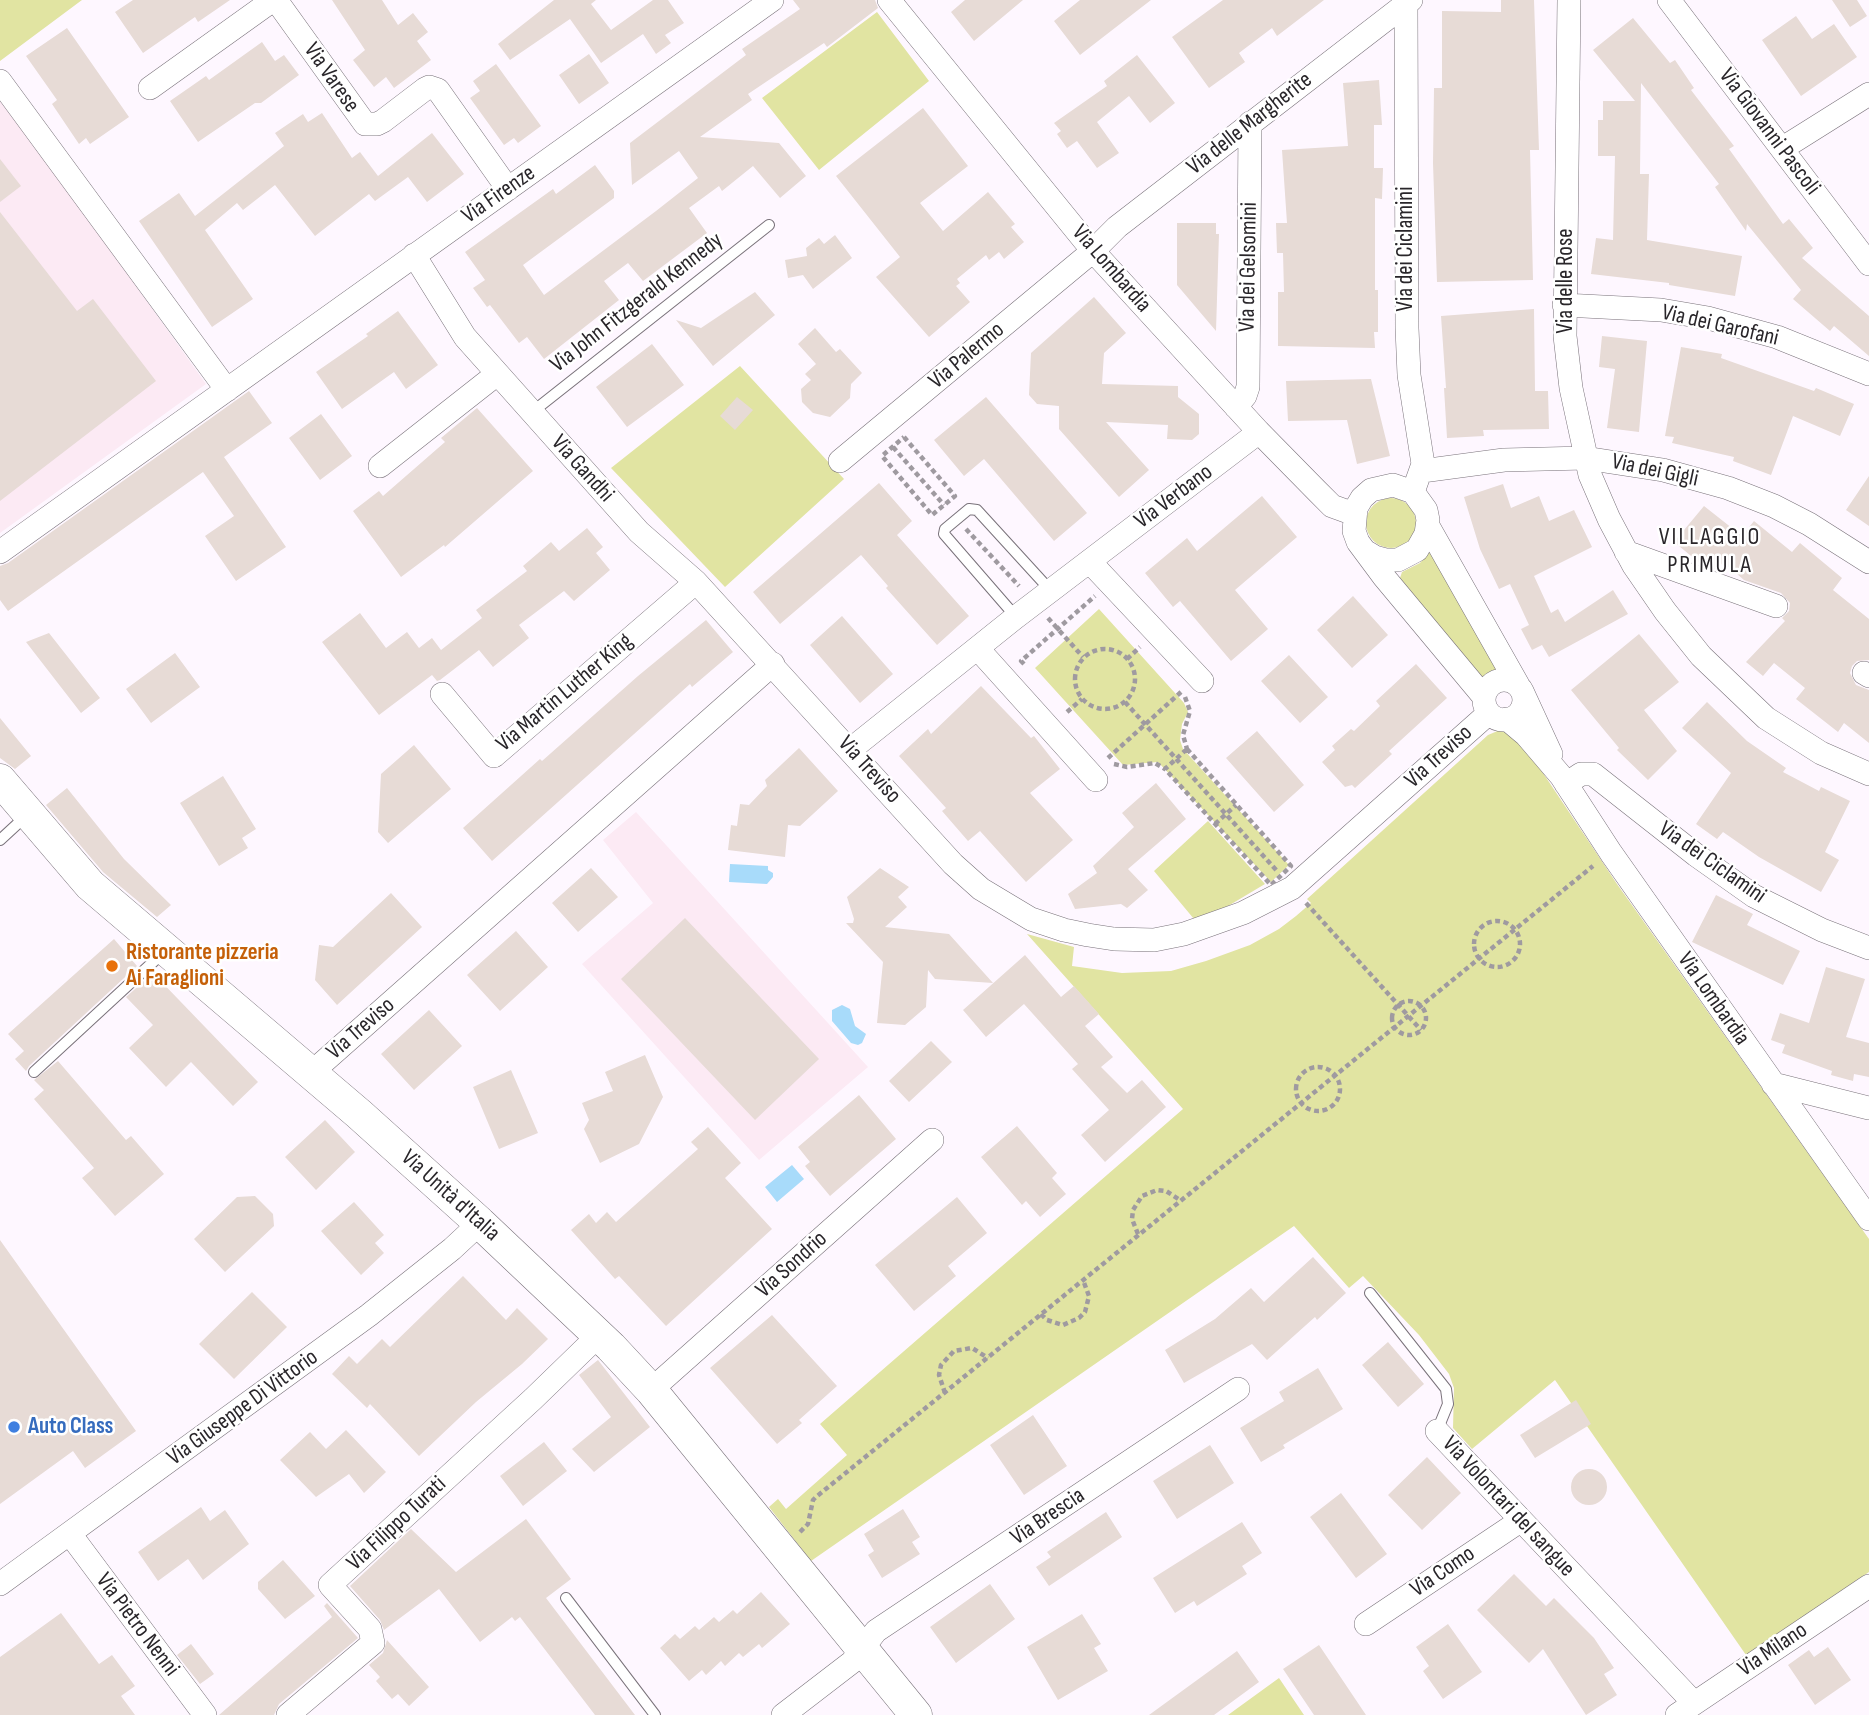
<!DOCTYPE html>
<html>
<head>
<meta charset="utf-8">
<style>
  body { margin:0 }
  canvas { display:block; background:#fef7ff }
</style>
</head>
<body>
<canvas width="1869" height="1715"></canvas>
<script>
const ctx = document.querySelector('canvas').getContext('2d');
ctx.lineJoin = 'round';
function paint(path, color) { ctx.fillStyle = color; ctx.fill(path, 'evenodd'); }
const toPath = rows => new Path2D(rows.map(r => 'M' + r).join(''));
function strokePath(path, color, width, dash) { ctx.strokeStyle = color; ctx.lineWidth = width; ctx.lineCap = dash ? 'butt' : 'round'; ctx.setLineDash(dash || []); ctx.stroke(path); }
function write(font, color, halo, rows, align = 'center') {
  ctx.font = font + ' "Sofia Sans Condensed",sans-serif'; ctx.lineWidth = 5; ctx.setLineDash([]); ctx.textBaseline = 'middle'; ctx.strokeStyle = halo; ctx.fillStyle = color; for (const [text, x, y, turn = 0] of rows) {
    ctx.save(); ctx.translate(x, y); ctx.rotate((+turn || 0) * Math.PI / 180); ctx.textAlign = isNaN(turn) ? turn : align; if (halo) ctx.strokeText(text, 0, 0); ctx.fillText(text, 0, 0); ctx.restore();
  }
}
const industrial = toPath([
  [0,96,206,384,0,533],
  [636,812,868,1067,759,1160,582,964,653,903,603,840]
]);
const green = toPath([
  [0,0,82,0,0,61],
  [877,12,929,81,819,170,762,98],
  [740,366,844,479,725,587,611,468],
  '1366 523a25 25 0 1 1 50 0a25 25 0 1 1-50 0Z',
  [1431,550,1498,669,1481,679,1400,578,1402,572,1420,563],
  [1099,609,1184,703,1188,712,1182,724,1180,740,1183,749,1289,865,1271,882,1158,762,1123,765,1035,668],
  [1500,730,1507,731,1535,761,1617,884,1869,1239,1869,1572,1746,1655,1555,1380,1472,1449,1453,1428,1454,1388,1449,1374,1419,1335,1363,1276,1349,1288,1294,1226,811,1561,769,1507,778,1499,786,1509,847,1455,820,1424,1183,1109,1027,934,1074,947,1072,966,1122,973,1171,971,1206,961,1250,945,1279,929,1296,916,1311,903,1307,899,1488,735],
  [1208,821,1265,884,1223,909,1194,919,1154,871],
  [1279,1678,1304,1715,1228,1715]
]);
const water = toPath([
  [730,864,768,866,768,870,773,873,773,877,767,884,729,882],
  [842,1005,850,1009,855,1026,866,1034,862,1043,858,1045,851,1043,832,1021,832,1010],
  [792,1165,804,1179,777,1202,765,1187]
]);
const building = toPath([
  [133,0,230,0,198,22,195,17,143,53,115,12],
  [332,0,382,0,398,25,413,13,428,32,417,41,431,60,394,88,386,77,374,87,353,60,365,50],
  [554,0,596,0,591,4,611,30,653,0,668,0,684,23,665,35,671,43,656,54,643,34,601,63,570,19,510,60,498,44],
  [793,0,875,0,878,8,827,47,824,43,748,94,752,100,700,137,779,143,806,176,780,198,753,166,722,191,719,186,689,208,707,233,643,281,628,263,604,281,619,300,544,359,527,337,519,343,490,305,487,307,473,288,485,280,465,252,553,189,556,194,595,165,614,191,614,198,523,265,544,295,656,211,698,178,679,151,632,185,630,143,746,55,742,49,800,9],
  [965,0,1023,0,974,41,951,12],
  [1080,0,1151,0,1080,55,1054,21],
  [1223,0,1324,0,1277,36,1272,28,1239,53,1245,62,1209,88,1172,37],
  [1501,0,1534,0,1539,150,1530,150,1533,280,1437,282,1433,163,1434,88,1442,88,1442,11,1501,12],
  [1832,0,1857,0,1867,16,1850,27],
  [1796,16,1812,39,1834,24,1857,57,1801,96,1762,40],
  [1633,18,1670,63,1675,60,1694,88,1691,90,1734,146,1729,149,1783,224,1789,219,1813,248,1802,258,1869,316,1869,356,1834,326,1830,331,1793,299,1801,290,1747,224,1746,231,1715,187,1719,184,1641,83,1640,174,1649,174,1647,240,1742,256,1735,296,1669,285,1669,283,1591,274,1596,238,1613,240,1615,156,1598,156,1598,120,1603,120,1603,101,1635,101,1593,50],
  [67,28,129,117,90,144,86,138,79,144,52,104,57,100,26,56],
  [262,42,275,61,284,55,299,75,261,103,255,103,198,142,170,101,206,76,209,80],
  [589,54,609,83,579,104,559,75],
  [1137,55,1175,103,1150,123,1129,96,1097,122,1119,153,1097,168,1077,141,1067,148,1057,134,1061,131,1054,123,1107,86,1104,81],
  [496,64,541,126,518,143,514,138,504,145,470,98,480,91,473,81],
  [1379,80,1382,125,1374,125,1374,168,1383,168,1382,199,1375,198,1375,290,1378,290,1378,332,1374,332,1375,348,1278,346,1278,292,1284,292,1283,253,1277,253,1276,223,1287,223,1282,150,1348,146,1343,83],
  [923,108,968,166,920,203,943,231,988,192,1015,224,1011,227,1024,242,1004,259,999,252,989,260,986,255,957,279,960,283,956,286,970,302,929,337,876,277,900,257,836,176],
  [322,113,352,158,360,152,378,176,432,133,464,174,427,202,408,177,375,201,369,194,315,236,275,185,243,210,237,203,205,230,253,299,212,327,139,221,179,193,195,216,284,146,275,133,303,114,308,122],
  [0,159,21,186,0,202],
  [0,212,77,311,93,299,156,381,0,501],
  [1177,223,1216,223,1216,234,1219,234,1216,331,1177,285],
  [835,235,852,258,813,289,803,275,788,278,785,260,807,256,806,248,819,238,824,244],
  [755,292,775,315,713,366,676,320,701,328],
  [1094,297,1126,333,1104,353,1102,384,1178,386,1178,397,1199,414,1199,434,1192,440,1167,439,1168,425,1106,422,1149,470,1119,497,1059,429,1059,406,1037,404,1029,395,1031,353],
  [1534,309,1535,391,1548,391,1549,429,1483,430,1484,436,1447,438,1444,388,1446,388,1441,316],
  [398,311,438,365,406,389,394,372,342,409,316,372,368,336,366,334],
  [815,328,836,352,840,349,862,373,851,384,850,398,830,417,813,413,802,402,801,389,811,380,805,374,816,364,798,344],
  [1602,336,1647,341,1639,432,1607,428,1615,369,1599,367],
  [652,344,684,385,627,427,596,387],
  [1681,347,1722,354,1721,358,1814,391,1816,388,1854,404,1840,436,1793,416,1771,475,1733,461,1734,457,1672,443,1674,437,1665,436],
  [1371,379,1390,456,1357,464,1347,420,1288,421,1286,381],
  [249,391,272,423,224,457,286,547,236,581,205,536,234,516,203,472,8,611,0,600,0,566,8,563],
  [737,397,753,410,735,430,720,416],
  [986,397,1087,513,1054,541,984,459,964,476,934,440],
  [477,408,533,471,445,547,444,545,401,577,353,511,379,491,383,496,445,442,441,438],
  [321,414,352,456,320,480,289,438],
  [1869,476,1869,526,1846,510],
  [879,483,912,521,897,535,969,616,937,645,886,588,888,586,861,555,780,624,753,592],
  [1503,484,1511,508,1539,496,1549,521,1574,510,1592,547,1534,576,1551,613,1558,609,1565,622,1613,590,1628,614,1549,657,1542,645,1532,650,1521,629,1529,625,1510,584,1499,589,1480,549,1464,497],
  [1262,496,1297,537,1235,590,1268,629,1231,661,1180,601,1173,607,1145,573,1187,538,1197,551],
  [1704,506,1742,536,1754,521,1792,552,1800,543,1842,578,1833,590,1869,619,1869,660,1857,661,1852,666,1850,673,1856,685,1869,690,1869,743,1844,723,1838,732,1796,699,1805,688,1774,663,1763,676,1746,662,1785,621,1782,618,1789,611,1790,603,1781,593,1744,580,1723,562,1717,570,1701,564,1674,542],
  [587,528,603,547,596,553,610,570,574,601,564,591,519,625,529,638,493,667,479,650,440,680,437,681,432,675,379,715,322,642,360,613,386,648,407,632,419,648,432,638,441,650,482,618,476,610,527,571,523,566,551,542,559,551],
  [1353,596,1388,635,1352,668,1317,630],
  [842,616,893,674,860,703,810,645],
  [706,620,733,652,692,687,690,684,492,861,463,828,540,759,542,761,638,676],
  [49,633,100,698,81,713,26,642],
  [1639,634,1679,682,1644,710,1677,751,1648,780,1617,750,1619,748,1571,690],
  [175,653,200,687,151,723,126,689],
  [1289,655,1328,697,1300,723,1261,681],
  [1416,664,1447,698,1389,751,1392,754,1355,788,1352,785,1345,787,1322,762,1335,750,1332,746,1351,729,1354,731,1380,706,1376,701],
  [981,686,1031,738,1034,736,1060,769,1030,793,1073,840,1026,882,980,831,968,841,942,811,946,808,899,756,928,729,931,734],
  [1707,702,1747,741,1786,768,1783,772,1819,791,1821,787,1850,801,1825,852,1839,860,1821,892,1759,857,1723,832,1717,839,1696,824,1731,773,1682,728],
  [0,718,31,756,15,769,0,758],
  [1257,731,1304,785,1274,812,1226,758],
  [414,745,451,789,388,843,378,832,381,774],
  [799,748,838,791,800,826,788,825,785,857,728,850,731,825,737,826,740,804,749,805,767,786,765,780],
  [223,776,256,829,242,838,248,848,219,866,180,803],
  [1156,783,1186,819,1128,869,1148,890,1127,908,1121,904,1075,909,1068,894,1097,873,1093,866,1134,827,1122,813],
  [67,788,124,859,171,905,157,917,103,872,46,805],
  [591,868,618,897,578,932,552,903],
  [880,868,909,887,898,897,907,907,885,927,949,934,993,983,935,979,928,970,926,1007,905,1025,877,1023,883,962,846,923,853,923,854,919,847,897],
  [391,893,422,927,337,1005,315,980,319,945,333,947],
  [1716,895,1753,914,1747,925,1800,951,1783,985,1692,942],
  [685,918,819,1059,755,1120,621,979],
  [516,931,548,967,500,1011,467,975],
  [114,939,137,966,29,1066,26,1071,15,1059,24,1051,8,1034],
  [1025,955,1061,997,1074,986,1099,1014,1085,1026,1113,1057,1101,1067,1127,1093,1142,1080,1166,1107,1105,1162,1081,1135,1109,1110,1072,1069,1078,1064,1024,1004,986,1037,963,1010],
  [1826,967,1865,979,1846,1037,1869,1043,1869,1077,1854,1074,1853,1081,1831,1075,1832,1071,1782,1053,1785,1045,1771,1040,1780,1013,1809,1023],
  [153,973,258,1082,233,1106,191,1062,166,1087,129,1048,153,1025,126,997],
  [429,1010,462,1046,414,1090,381,1054],
  [931,1041,952,1062,909,1102,889,1081],
  [645,1055,663,1097,639,1144,600,1163,584,1129,589,1120,582,1103,613,1091,605,1072],
  [58,1061,126,1140,131,1136,164,1174,115,1216,82,1178,94,1168,34,1099,44,1090,34,1080],
  [511,1070,538,1133,499,1149,473,1087],
  [859,1095,896,1139,830,1196,805,1166,810,1162,798,1147],
  [325,1120,355,1152,316,1190,285,1157],
  [1017,1126,1057,1173,1052,1178,1066,1194,1040,1217,1026,1201,1022,1205,981,1157],
  [708,1127,741,1163,725,1178,772,1229,666,1326,619,1276,615,1279,571,1230,589,1214,596,1223,607,1212,616,1222,698,1149,691,1142],
  [255,1196,273,1214,274,1226,225,1272,194,1239,237,1197],
  [957,1197,987,1233,948,1266,956,1276,914,1311,875,1265],
  [354,1202,384,1235,375,1243,384,1253,361,1275,321,1231],
  [0,1240,136,1431,85,1468,73,1451,0,1504],
  [1313,1257,1346,1293,1317,1320,1315,1317,1267,1360,1252,1344,1184,1383,1165,1350,1215,1319,1251,1288,1264,1302],
  [463,1276,506,1320,517,1308,548,1339,522,1364,476,1402,419,1456,370,1404,367,1408,332,1374,349,1356,357,1364,382,1339,390,1347],
  [252,1292,287,1327,234,1379,199,1344],
  [772,1315,837,1386,799,1420,802,1423,777,1444,710,1368],
  [1388,1342,1424,1384,1398,1407,1362,1365],
  [598,1360,650,1427,594,1472,572,1449,611,1417,579,1375],
  [1318,1368,1343,1409,1283,1445,1285,1448,1261,1462,1240,1428,1284,1401,1279,1392],
  [1576,1400,1591,1424,1535,1458,1520,1435],
  [1033,1415,1067,1466,1024,1495,990,1445],
  [346,1430,386,1472,364,1493,349,1474,316,1497,280,1460,310,1432,326,1449],
  [544,1442,567,1471,523,1506,500,1476],
  [1210,1445,1234,1483,1177,1519,1153,1481],
  [1427,1457,1461,1493,1422,1530,1388,1495],
  '1571 1487a18 18 0 1 1 36 0a18 18 0 1 1-36 0Z',
  [1341,1493,1387,1554,1356,1578,1310,1517],
  [201,1507,210,1521,225,1510,249,1544,203,1580,188,1559,158,1581,138,1552],
  [903,1509,920,1537,912,1542,920,1554,882,1578,868,1555,874,1551,864,1534],
  [1106,1512,1122,1537,1049,1586,1036,1567,1051,1557,1047,1552],
  [526,1519,571,1579,546,1598,635,1715,595,1715,520,1617,515,1621,512,1617,480,1642,439,1589,384,1630,380,1620,350,1586,411,1529,456,1572],
  [1242,1522,1262,1553,1242,1566,1247,1574,1197,1606,1194,1601,1175,1613,1153,1578],
  [283,1560,315,1596,285,1619,258,1589,258,1582],
  [1514,1574,1546,1606,1554,1598,1594,1638,1614,1668,1604,1674,1617,1695,1586,1715,1543,1649,1529,1663,1477,1610],
  [990,1584,1015,1619,956,1663,930,1627],
  [761,1592,790,1624,762,1648,759,1644,743,1657,739,1653,725,1666,721,1661,706,1675,702,1670,689,1681,660,1648,675,1634,680,1639,695,1626,699,1630,714,1617,719,1622,733,1610,737,1614],
  [327,1603,358,1638,279,1704,274,1715,219,1715,332,1617,324,1606],
  [61,1613,99,1664,112,1655,135,1686,121,1696,135,1715,0,1715,0,1657],
  [1082,1614,1101,1644,1094,1648,1108,1671,1058,1700,1027,1647],
  [1448,1624,1482,1672,1443,1699,1423,1671,1429,1666,1416,1647],
  [387,1640,429,1687,409,1706,398,1694,392,1699,376,1681,380,1677,369,1665,383,1653],
  [191,1644,214,1674,200,1684,177,1655],
  [1319,1645,1366,1715,1314,1715,1283,1669],
  [1828,1647,1851,1680,1815,1705,1788,1665,1809,1650,1814,1657],
  [1237,1651,1259,1682,1214,1715,1149,1715]
]);
const path = toPath([
  [904,437,955,496,932,515,882,456,904,437],
  [893,447,944,505],
  [966,529,1019,586],
  [1048,618,1083,657],
  '1075 679a30 30 0 1 1 60 0a30 30 0 1 1-60 0Z',
  [1127,659,1140,647],
  [1024,664,1021,661,1095,596],
  [1185,697,1190,711,1183,735,1187,749],
  [1125,702,1277,871],
  [1067,712,1082,699],
  [1187,749,1291,866,1271,885,1165,769,1187,749],
  [1108,758,1181,692],
  [1114,764,1127,767,1155,763,1165,769],
  [1215,824,1236,805],
  [1306,903,1421,1030],
  '1474 944a23 23 0 1 1 46 0a23 23 0 1 1-46 0Z',
  '1392 1018a17 17 0 1 1 34 0a17 17 0 1 1-34 0Z',
  '1296 1089a22 22 0 1 1 44 0a22 22 0 1 1-44 0Z',
  [1138,1234,1132,1219,1133,1210,1142,1196,1157,1190,1166,1191,1180,1200],
  [1041,1314,1047,1320,1063,1325,1079,1318,1085,1312,1089,1296,1083,1280],
  [945,1393,939,1375,941,1365,954,1351,972,1348,988,1358],
  [800,1532,808,1524,813,1500,816,1497,1593,866]
]);
const lane = toPath([
  [531,413,769,225],
  [1016,617,944,534,945,529,969,509,977,510,1051,591],
  [0,840,26,816],
  [34,1072,165,951],
  [1370,1293,1446,1389,1448,1404,1437,1431],
  [566,1598,655,1715]
]);
const street = toPath([
  [276,0,365,124,377,124,383,121,425,89,429,87,438,90,508,189],
  [889,0,1093,251,1259,432,1317,491,1332,506,1354,514],
  [1569,0,1565,336,1571,388,1590,475,1609,519,1634,566,1665,611,1701,656,1766,718,1821,753,1869,774],
  [1669,0,1869,264],
  [1406,3,1407,328,1409,375,1423,464,1413,492],
  [0,81,227,390],
  [150,88,273,0],
  [1783,148,1869,94],
  [414,255,465,337,639,532,696,582,953,864,981,889,1031,919,1064,930,1088,935,1114,939,1154,940,1184,934,1243,913,1292,888,1489,713],
  [1564,305,1661,310,1708,318,1777,337,1869,374],
  [1236,407,1245,396,1248,387,1250,123],
  [840,461,1093,251,1117,227,1411,0],
  [380,466,497,374],
  [1422,471,1504,460,1585,458,1663,470,1728,488,1774,506,1809,524,1869,562],
  [1428,526,1518,685],
  [1365,551,1375,557,1386,560,1398,560,1417,550,1426,534,1428,520,1426,510,1413,492,1393,485,1371,490,1362,498,1356,508,1354,531,1358,542,1384,577,1484,697],
  [0,552,772,0],
  [1626,552,1776,606],
  [1090,562,1202,681],
  [978,649,1096,780],
  [1864,673,1869,676],
  '1484 700a20 20 0 1 1 40 0a20 20 0 1 1-40 0Z',
  [1522,691,1551,754],
  [442,694,494,756,696,582],
  [1507,719,1526,735,1561,776,1611,853,1869,1219],
  [850,750,1016,617,1259,432],
  [1566,784,1581,774,1593,774,1696,855,1754,896,1822,930,1869,948],
  [311,1073,773,664],
  [1773,1084,1869,1108],
  [651,1390,932,1140],
  [1437,1431,1694,1703],
  [70,1534,205,1715],
  [0,1584,369,1315,452,1249,480,1223],
  [1366,1624,1520,1521],
  [288,1715,373,1643,370,1629,330,1585,533,1399,599,1335],
  [783,1715,852,1662,876,1631,1238,1389],
  [1677,1715,1869,1586]
]);
const secondary = toPath([
  [0,780,90,885,359,1114,480,1223,611,1347,651,1390,916,1715]
]);
const markers = [
  [112,966,7,"#e8710a"],
  [14,1427,7,"#3f7fe0"]
];
const streetNames = [
  ["Via Varese",331,78,55],
  ["Via delle Margherite",1250,124,-38],
  ["Via Giovanni Pascoli",1769,132,53],
  ["Via Firenze",499,195,-35],
  ["Via dei Ciclamini",1406,249,-90],
  ["Via dei Gelsomini",1249,267,-89],
  ["Via Lombardia",1111,269,49],
  ["Via delle Rose",1566,281,-90],
  ["Via John Fitzgerald Kennedy",637,303,-38],
  ["Via dei Garofani",1720,326,13],
  ["Via Palermo",967,356,-40],
  ["Via Gandhi",582,469,48],
  ["Via dei Gigli",1655,471,12],
  ["Via Verbano",1174,497,-37],
  ["Via Martin Luther King",565,693,-40],
  ["Via Treviso",1439,757,-42],
  ["Via Treviso",869,770,48],
  ["Via dei Ciclamini",1712,863,35],
  ["Via Lombardia",1713,999,55],
  ["Via Treviso",361,1029,-41],
  ["Via Unità d'Italia",450,1196,42],
  ["Via Sondrio",792,1265,-42],
  ["Via Giuseppe Di Vittorio",243,1408,-36],
  ["Via Volontari del sangue",1508,1507,47],
  ["Via Brescia",1048,1517,-34],
  ["Via Filippo Turati",397,1524,-43],
  ["Via Como",1443,1572,-34],
  ["Via Pietro Nenni",137,1625,53],
  ["Via Milano",1773,1650,-34]
];
const foodNames = [
  ["Ristorante pizzeria",126,953],
  ["Ai Faraglioni",126,979]
];
const shopNames = [
  ["Auto Class",28,1427]
];
const neighbourhoodNames = [
  ["VILLAGGIO",1710,538],
  ["PRIMULA",1710,566]
];
paint(industrial, '#fceaf4');
paint(green, '#e1e4a2');
paint(water, '#a8dbfa');
paint(building, '#e7dbd6');
strokePath(lane, '#79727a', 12);
strokePath(street, '#79727a', 24);
strokePath(secondary, '#79727a', 33);
strokePath(path, '#9f9aa0', 4.5, [5, 3.5]);
strokePath(lane, '#fff', 10);
strokePath(street, '#fff', 23);
strokePath(secondary, '#fff', 32);
for (const [x, y, r, color] of markers) { const dot = new Path2D(); dot.arc(x, y, r, 0, 2 * Math.PI); ctx.fillStyle = color; ctx.fill(dot); strokePath(dot, '#fff', 2.5); }
write('23px', '#29262a', '#fff', streetNames);
write('bold 23px', '#c56008', '#fff', foodNames, 'left');
write('bold 23px', '#366cbe', '#fff', shopNames, 'left');
ctx.letterSpacing = '2px';
write('24px', '#29262a', '#fff', neighbourhoodNames);
ctx.letterSpacing = '0px';
</script>
</body>
</html>
